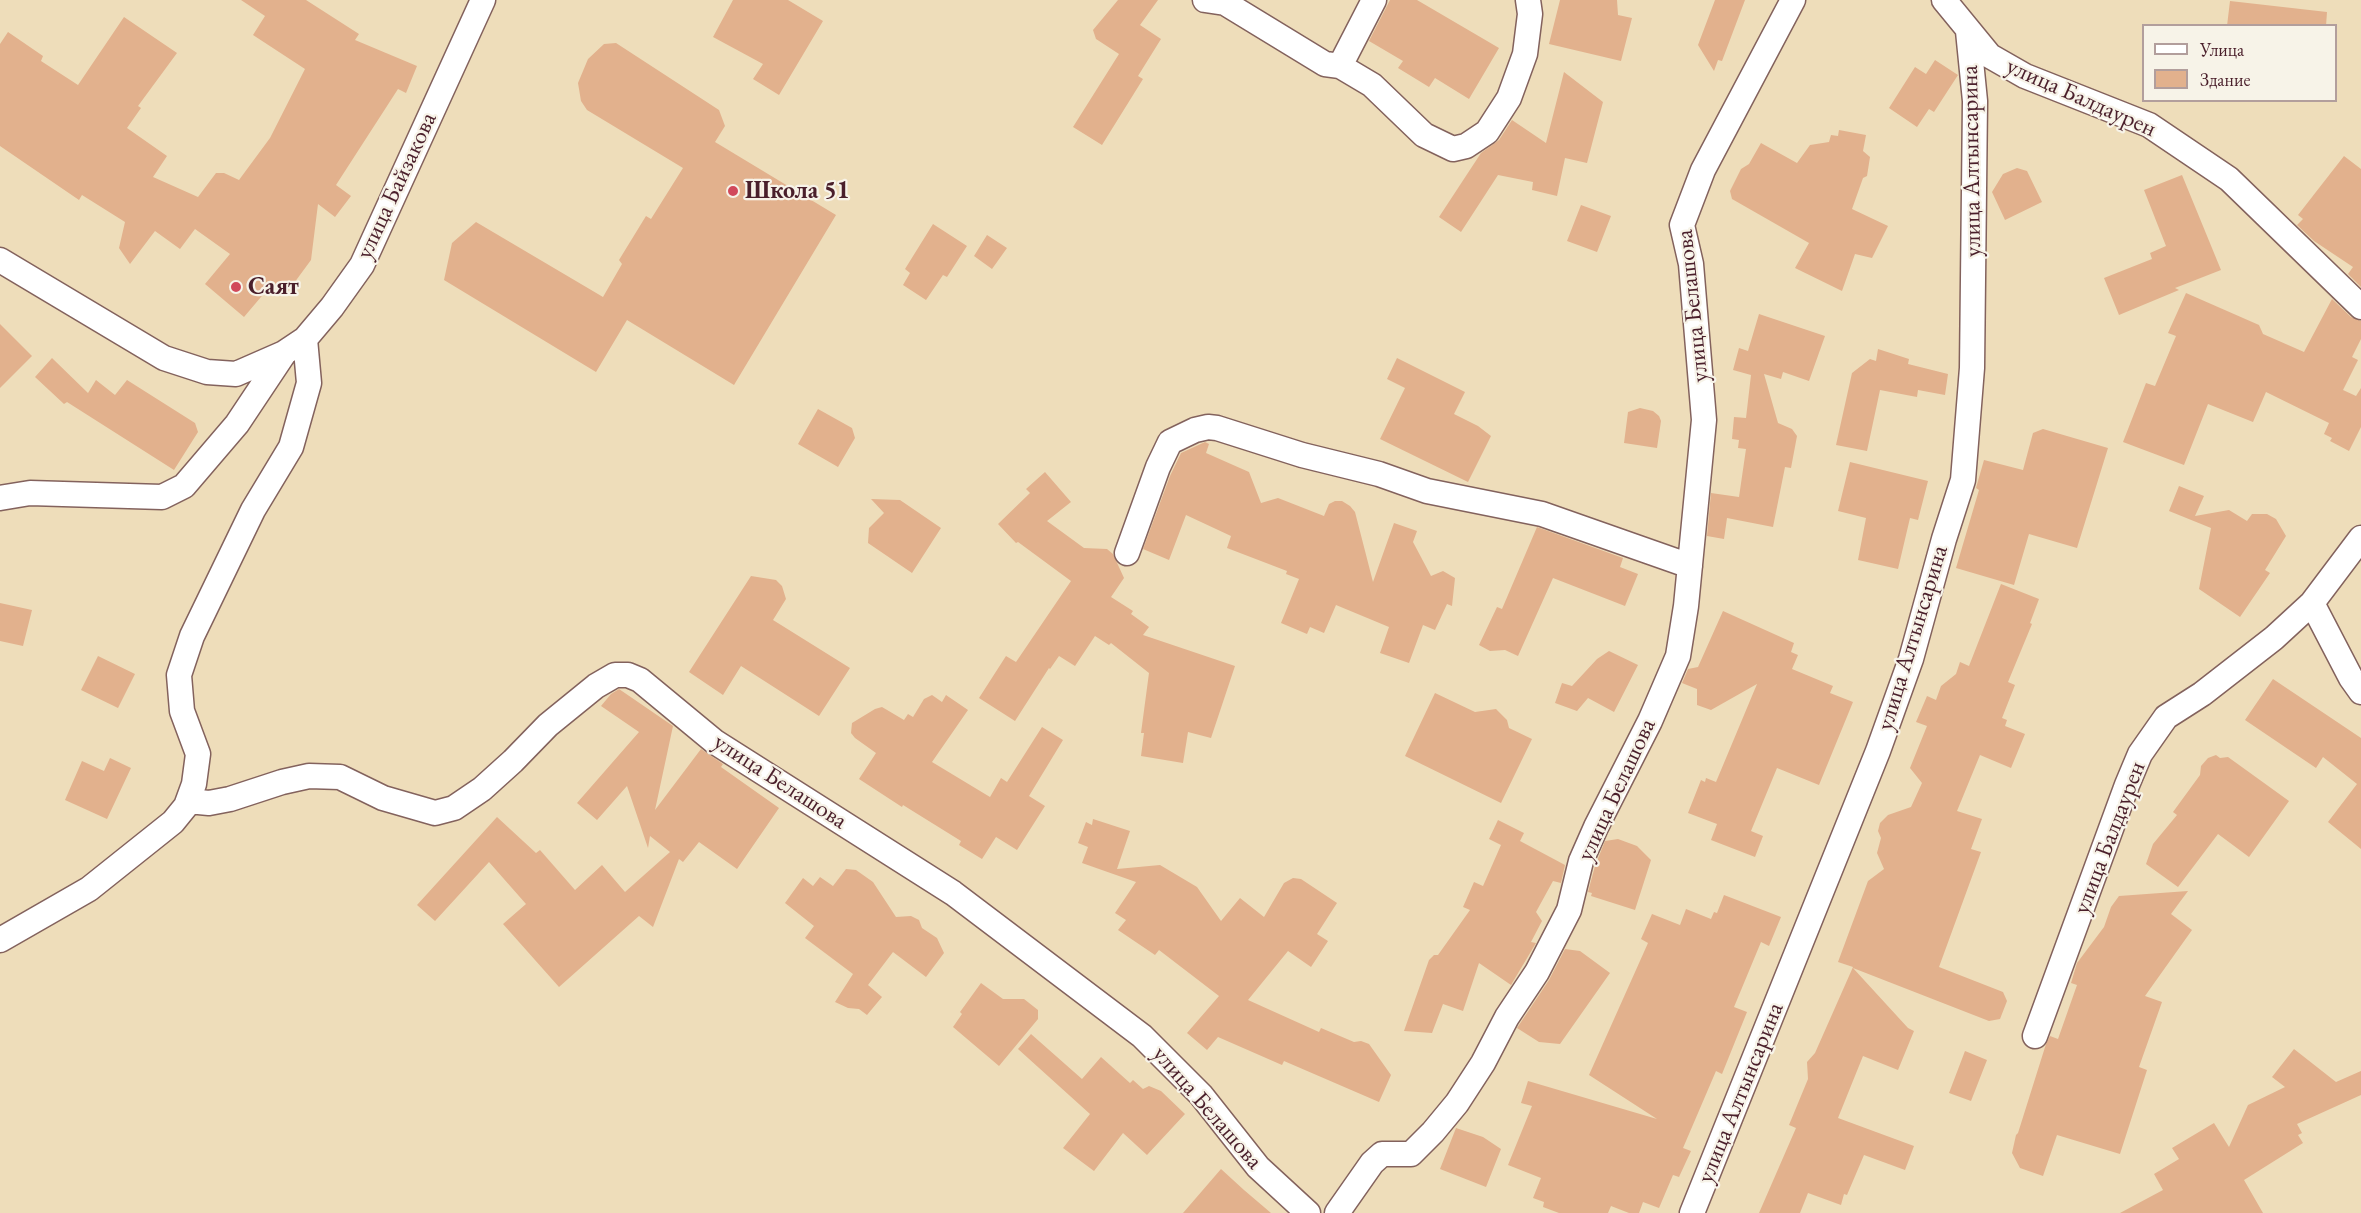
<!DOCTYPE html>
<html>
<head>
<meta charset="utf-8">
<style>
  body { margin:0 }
  #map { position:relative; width:2361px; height:1213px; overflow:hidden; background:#eeddba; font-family:"EB Garamond",serif }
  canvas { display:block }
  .legend { position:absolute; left:2142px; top:24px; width:195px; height:78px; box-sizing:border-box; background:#f7f3e8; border:2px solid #b29e9c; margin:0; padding:8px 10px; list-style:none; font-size:18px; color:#4a1f2b }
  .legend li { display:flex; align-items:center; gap:12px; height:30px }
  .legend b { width:30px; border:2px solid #b29e9c }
</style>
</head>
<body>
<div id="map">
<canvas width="2361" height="1213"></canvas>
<ul class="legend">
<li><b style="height:8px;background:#fff"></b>Улица</li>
<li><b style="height:16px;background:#e2b18d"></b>Здание</li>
</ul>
</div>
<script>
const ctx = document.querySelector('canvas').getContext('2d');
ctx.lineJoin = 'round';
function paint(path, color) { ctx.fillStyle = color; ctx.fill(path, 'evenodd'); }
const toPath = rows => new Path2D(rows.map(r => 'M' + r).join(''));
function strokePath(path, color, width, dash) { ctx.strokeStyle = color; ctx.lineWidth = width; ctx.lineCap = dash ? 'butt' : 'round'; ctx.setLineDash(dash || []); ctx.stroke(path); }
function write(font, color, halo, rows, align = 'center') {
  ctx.font = font + ' "EB Garamond",serif'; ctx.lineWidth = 4.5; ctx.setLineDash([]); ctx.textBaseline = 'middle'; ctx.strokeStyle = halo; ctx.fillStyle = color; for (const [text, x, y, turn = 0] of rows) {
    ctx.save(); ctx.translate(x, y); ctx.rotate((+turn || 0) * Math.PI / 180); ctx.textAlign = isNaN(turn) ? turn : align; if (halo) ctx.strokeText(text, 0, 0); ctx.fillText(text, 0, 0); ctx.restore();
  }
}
const building = toPath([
  [241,0,306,0,359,34,355,40,417,66,406,93,398,89,336,185,351,196,335,217,318,204,311,260,286,294,272,284,244,317,205,284,230,254,195,229,180,249,155,231,130,264,119,248,125,222,82,195,79,200,0,146,0,44,8,32,43,56,41,61,78,85,124,17,177,53,138,106,141,108,127,128,167,156,153,177,198,197,216,173,224,173,239,180,270,138,305,69,253,35,265,16],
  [733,0,788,0,823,21,779,95,753,79,763,64,713,37],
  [1118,0,1158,0,1140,25,1161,39,1138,76,1143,79,1102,145,1073,127,1119,54,1096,39,1093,30],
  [1390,0,1417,0,1499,48,1469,99,1435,78,1429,87,1398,68,1403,61,1369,41],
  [1560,0,1617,0,1618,15,1632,18,1621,61,1549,44],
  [1715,0,1745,0,1722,61,1718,60,1714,71,1698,45],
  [2230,1,2327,12,2326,26,2227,26],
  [616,43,719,110,725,126,715,142,836,215,734,385,627,320,596,372,444,280,452,243,476,222,603,297,622,264,619,260,646,216,651,219,683,168,587,110,581,101,578,83,588,59,604,44],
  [1935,60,1958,75,1934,112,1929,109,1917,127,1889,108,1915,67,1926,74],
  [1564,72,1603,102,1587,163,1565,158,1557,196,1532,190,1533,182,1498,175,1461,232,1439,217,1481,153,1499,140,1512,120,1546,143],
  [1839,130,1866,135,1863,151,1870,157,1867,176,1863,178,1852,209,1888,226,1872,258,1855,254,1842,291,1795,268,1809,243,1732,199,1730,191,1741,169,1749,164,1761,143,1797,163,1810,145,1829,142,1831,135,1838,136],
  [2344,156,2361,169,2361,287,2348,274,2353,267,2314,241,2297,225,2303,219,2298,215],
  [2017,168,2027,171,2042,202,2005,220,1992,192,2003,174],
  [2182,175,2221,270,2175,288,2179,290,2119,315,2104,278,2152,259,2150,253,2166,246,2144,190],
  [1581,205,1611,216,1597,252,1567,241],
  [933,224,967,246,947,277,943,275,926,300,903,285,910,273,905,269],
  [987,235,1007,248,992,269,974,256],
  [2186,293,2259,325,2263,334,2304,352,2332,299,2351,317,2361,321,2361,339,2352,357,2358,360,2343,390,2356,396,2361,388,2361,427,2349,451,2330,441,2332,438,2324,434,2329,423,2266,392,2253,422,2208,404,2184,465,2123,442,2146,383,2155,386,2176,336,2168,333],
  [1759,314,1825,336,1809,381,1783,372,1781,379,1764,374,1778,423,1792,429,1797,436,1791,468,1785,467,1773,527,1727,518,1724,539,1707,536,1711,493,1739,497,1746,449,1738,448,1739,440,1732,439,1734,417,1746,418,1751,375,1733,370,1739,348,1748,351],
  [0,324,32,356,0,388],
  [1878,349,1909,359,1908,364,1948,374,1945,395,1918,390,1917,397,1880,390,1867,451,1836,445,1852,373,1870,359,1876,361],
  [52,358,88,393,96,380,115,395,127,380,195,423,198,432,174,470,67,402,64,404,35,377],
  [1397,358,1465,392,1454,414,1478,426,1491,436,1468,482,1380,439,1405,388,1387,379],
  [1640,408,1653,411,1659,416,1661,421,1657,448,1624,443,1628,412],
  [818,409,852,428,855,438,838,467,798,444],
  [2043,429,2108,448,2077,548,2029,534,2014,585,1956,568,1979,490,1976,488,1984,460,2023,470,2033,433],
  [1205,442,1209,444,1206,453,1249,472,1261,503,1278,498,1324,516,1329,504,1335,501,1342,501,1350,506,1355,512,1373,582,1394,523,1417,531,1413,542,1431,576,1443,571,1455,578,1452,606,1447,604,1435,630,1423,625,1409,663,1380,653,1389,627,1336,605,1324,633,1310,627,1307,634,1281,623,1299,579,1286,574,1287,571,1227,548,1231,536,1186,515,1169,560,1143,549,1170,476,1181,453],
  [1850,462,1928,481,1918,520,1910,518,1898,569,1858,560,1866,518,1838,511],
  [1045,472,1071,502,1047,521,1084,548,1107,549,1113,554,1124,578,1111,597,1133,611,1131,614,1149,627,1143,635,1235,666,1211,738,1188,732,1183,763,1141,756,1144,733,1141,733,1149,673,1111,643,1109,645,1095,636,1075,666,1059,656,1050,669,1049,668,1015,721,979,698,1006,656,1016,662,1071,581,1018,542,1016,543,998,524,1030,493,1026,489],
  [2179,486,2204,496,2195,516,2229,510,2247,521,2252,514,2267,514,2276,519,2286,536,2265,570,2270,573,2240,617,2199,589,2211,528,2169,511],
  [871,499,900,500,941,528,912,573,868,543,869,528,884,513],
  [1537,527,1623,558,1620,567,1638,574,1625,606,1553,578,1518,656,1505,650,1490,651,1479,645,1497,607,1502,609],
  [751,576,776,580,782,586,786,599,773,620,850,668,819,716,741,666,723,695,689,672],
  [2001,584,2039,599,2030,623,2032,624,2008,682,2015,685,2002,718,2007,720,2005,726,2025,734,2011,768,1980,755,1957,811,1982,819,1971,849,1981,852,1939,967,2003,992,2007,1001,2000,1019,1989,1021,1853,968,1908,1028,1914,1031,1898,1070,1863,1056,1838,1118,1914,1146,1905,1170,1864,1155,1847,1195,1844,1194,1841,1205,1808,1193,1800,1213,1759,1213,1796,1128,1789,1125,1808,1079,1807,1062,1815,1053,1853,967,1838,962,1868,881,1884,869,1877,853,1881,838,1878,831,1880,823,1888,815,1911,807,1922,783,1910,768,1927,726,1916,722,1927,696,1936,700,1941,686,1956,674,1960,662,1969,666],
  [0,603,32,610,23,646,0,641],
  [1723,611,1794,643,1791,652,1798,655,1792,669,1833,686,1830,693,1853,702,1819,785,1777,768,1751,831,1763,836,1755,857,1711,840,1717,824,1688,813,1701,780,1705,782,1706,778,1716,782,1757,684,1711,710,1697,705,1697,689,1682,683,1688,669,1698,667],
  [1609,651,1638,665,1614,712,1588,698,1577,711,1555,703,1562,683,1572,686,1597,659],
  [98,656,135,674,118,708,81,690],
  [2273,679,2361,738,2361,849,2328,822,2357,784,2323,757,2316,768,2245,720],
  [619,689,673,726,655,810,701,749,723,764,721,767,779,808,737,869,699,842,683,862,679,859,653,927,639,916,559,987,503,924,526,904,489,862,435,921,417,905,497,817,536,853,540,850,575,890,602,865,625,892,670,852,650,836,648,848,627,786,597,820,577,803,639,732,601,706,611,694],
  [1435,693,1475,712,1496,709,1507,720,1509,728,1532,739,1501,803,1405,756],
  [932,695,942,702,946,695,968,710,932,762,990,797,1001,778,1007,782,1042,727,1063,740,1029,796,1045,806,1017,850,996,837,982,859,959,845,961,841,903,805,902,807,859,779,876,753,855,738,851,733,852,723,875,709,882,707,904,720,908,714,913,717,924,699],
  [2216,755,2220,758,2228,757,2289,801,2249,857,2218,834,2178,887,2146,864,2153,844,2177,815,2173,812,2200,775,2201,766,2208,758],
  [110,758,131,768,107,819,65,800,82,761,104,771],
  [1093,819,1130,831,1117,869,1160,865,1197,887,1221,921,1240,898,1264,917,1284,883,1293,878,1301,879,1337,903,1317,934,1328,941,1311,967,1288,951,1248,1000,1319,1032,1321,1028,1354,1042,1361,1041,1369,1044,1391,1075,1379,1102,1284,1061,1282,1065,1218,1037,1207,1050,1187,1033,1219,996,1159,950,1155,955,1118,930,1126,920,1115,913,1136,882,1082,863,1088,847,1078,843,1086,822,1092,825],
  [1498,820,1524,833,1520,841,1565,865,1561,883,1553,881,1536,912,1542,921,1531,942,1536,943,1511,985,1479,963,1463,1011,1443,1004,1432,1033,1404,1031,1429,960,1434,955,1438,955,1470,910,1463,907,1474,882,1483,886,1501,845,1489,839],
  [1618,839,1637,846,1651,860,1635,910,1591,896,1592,893,1588,892,1595,866,1605,841],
  [846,869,856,870,873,882,896,917,911,916,919,920,922,928,937,938,944,953,926,977,893,952,868,985,882,997,867,1015,859,1009,848,1008,835,1002,853,974,805,938,814,926,785,903,803,878,813,886,820,877,833,886],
  [2188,891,2171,914,2192,930,2145,996,2162,1002,2139,1067,2147,1070,2120,1154,2057,1135,2043,1176,2020,1168,2012,1153,2016,1135,2018,1133,2046,1044,2050,1036,2058,1039,2077,985,2071,983,2077,963,2104,927,2111,907,2119,896],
  [1724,895,1781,917,1769,946,1761,942,1734,1007,1747,1012,1722,1074,1716,1071,1683,1148,1691,1151,1679,1177,1673,1175,1659,1208,1643,1202,1639,1213,1629,1213,1611,1206,1608,1213,1559,1213,1543,1207,1544,1202,1533,1198,1541,1178,1508,1165,1532,1106,1521,1103,1528,1081,1657,1119,1589,1075,1648,943,1641,939,1652,914,1680,925,1686,909,1711,919,1714,912,1717,913],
  [1565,949,1580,951,1610,973,1560,1044,1539,1042,1517,1028,1549,980],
  [981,983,1003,999,1024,999,1038,1010,1038,1019,999,1066,953,1027,962,1014,960,1012],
  [1031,1034,1082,1079,1101,1057,1130,1083,1133,1080,1143,1089,1149,1086,1161,1091,1185,1114,1147,1155,1123,1133,1094,1171,1063,1148,1090,1114,1018,1049],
  [2294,1049,2336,1082,2361,1071,2361,1095,2297,1124,2302,1133,2298,1135,2303,1143,2244,1180,2263,1213,2120,1213,2163,1190,2154,1174,2179,1159,2172,1148,2214,1123,2229,1147,2248,1105,2285,1087,2272,1077],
  [1965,1051,1987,1060,1971,1101,1949,1093],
  [1456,1128,1483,1137,1501,1149,1486,1187,1440,1169],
  [1221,1169,1244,1190,1271,1213,1183,1213]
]);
const street = toPath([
  [1205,0,1225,3,1325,64,1340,66,1372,85,1424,135,1453,149,1466,146,1487,132,1509,98,1525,54,1530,14,1528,0],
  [1944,0,1990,56,2025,76,2149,125,2229,179,2361,307],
  [1340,66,1374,0],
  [0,260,164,358,207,372,236,374,284,353,305,339,332,307,362,265,483,0],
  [0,498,30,493,162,497,184,486,237,424,283,355],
  [1127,553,1158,467,1170,442,1195,430,1208,427,1217,428,1302,455,1379,474,1427,491,1542,514,1690,566],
  [2312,603,2351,678,2361,692],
  [188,801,209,803,230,799,282,782,309,776,340,777,383,798,435,813,454,808,482,789,513,761,548,725,596,686,615,675,628,675,640,680,715,742,953,893,1142,1036,1201,1095,1258,1167,1308,1213],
  [0,940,89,889,173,822,186,806,194,784,198,754,182,711,179,675,192,636,253,510,291,447,309,383,305,339],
  [2035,1036,2127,785,2140,754,2166,717,2202,694,2274,638,2312,603,2361,538],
  [1337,1213,1372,1163,1382,1154,1411,1154,1433,1132,1457,1103,1483,1063,1507,1017,1537,972,1569,910,1581,861,1596,827,1650,721,1678,656,1686,606,1704,420,1691,264,1682,225,1703,170,1793,0],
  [1692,1213,1878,751,1911,659,1944,539,1963,480,1972,368,1975,101,1968,31]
]);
const markers = [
  [733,191,6,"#d1495b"],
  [236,287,6,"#d1495b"]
];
const streetNames = [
  ["улица Балдаурен",2081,98,24],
  ["улица Алтынсарина",1972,161,-91],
  ["улица Байзакова",397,186,-65],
  ["улица Белашова",1693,306,-96],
  ["улица Алтынсарина",1913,638,-73],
  ["улица Белашова",780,782,33],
  ["улица Белашова",1617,790,-65],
  ["улица Балдаурен",2110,838,-69],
  ["улица Алтынсарина",1741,1093,-68],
  ["улица Белашова",1207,1108,49]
];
const poiNames = [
  ["Школа 51",745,191],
  ["Саят",248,287]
];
paint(building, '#e2b18d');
strokePath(street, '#83625d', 27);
strokePath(street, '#fff', 24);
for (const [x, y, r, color] of markers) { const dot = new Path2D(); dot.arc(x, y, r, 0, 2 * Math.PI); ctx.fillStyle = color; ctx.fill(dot); strokePath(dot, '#f7f3e8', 2); }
write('24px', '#4a1f2b', '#f7f3e8', streetNames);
write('bold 24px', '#4a1f2b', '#f7f3e8', poiNames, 'left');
</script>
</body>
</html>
